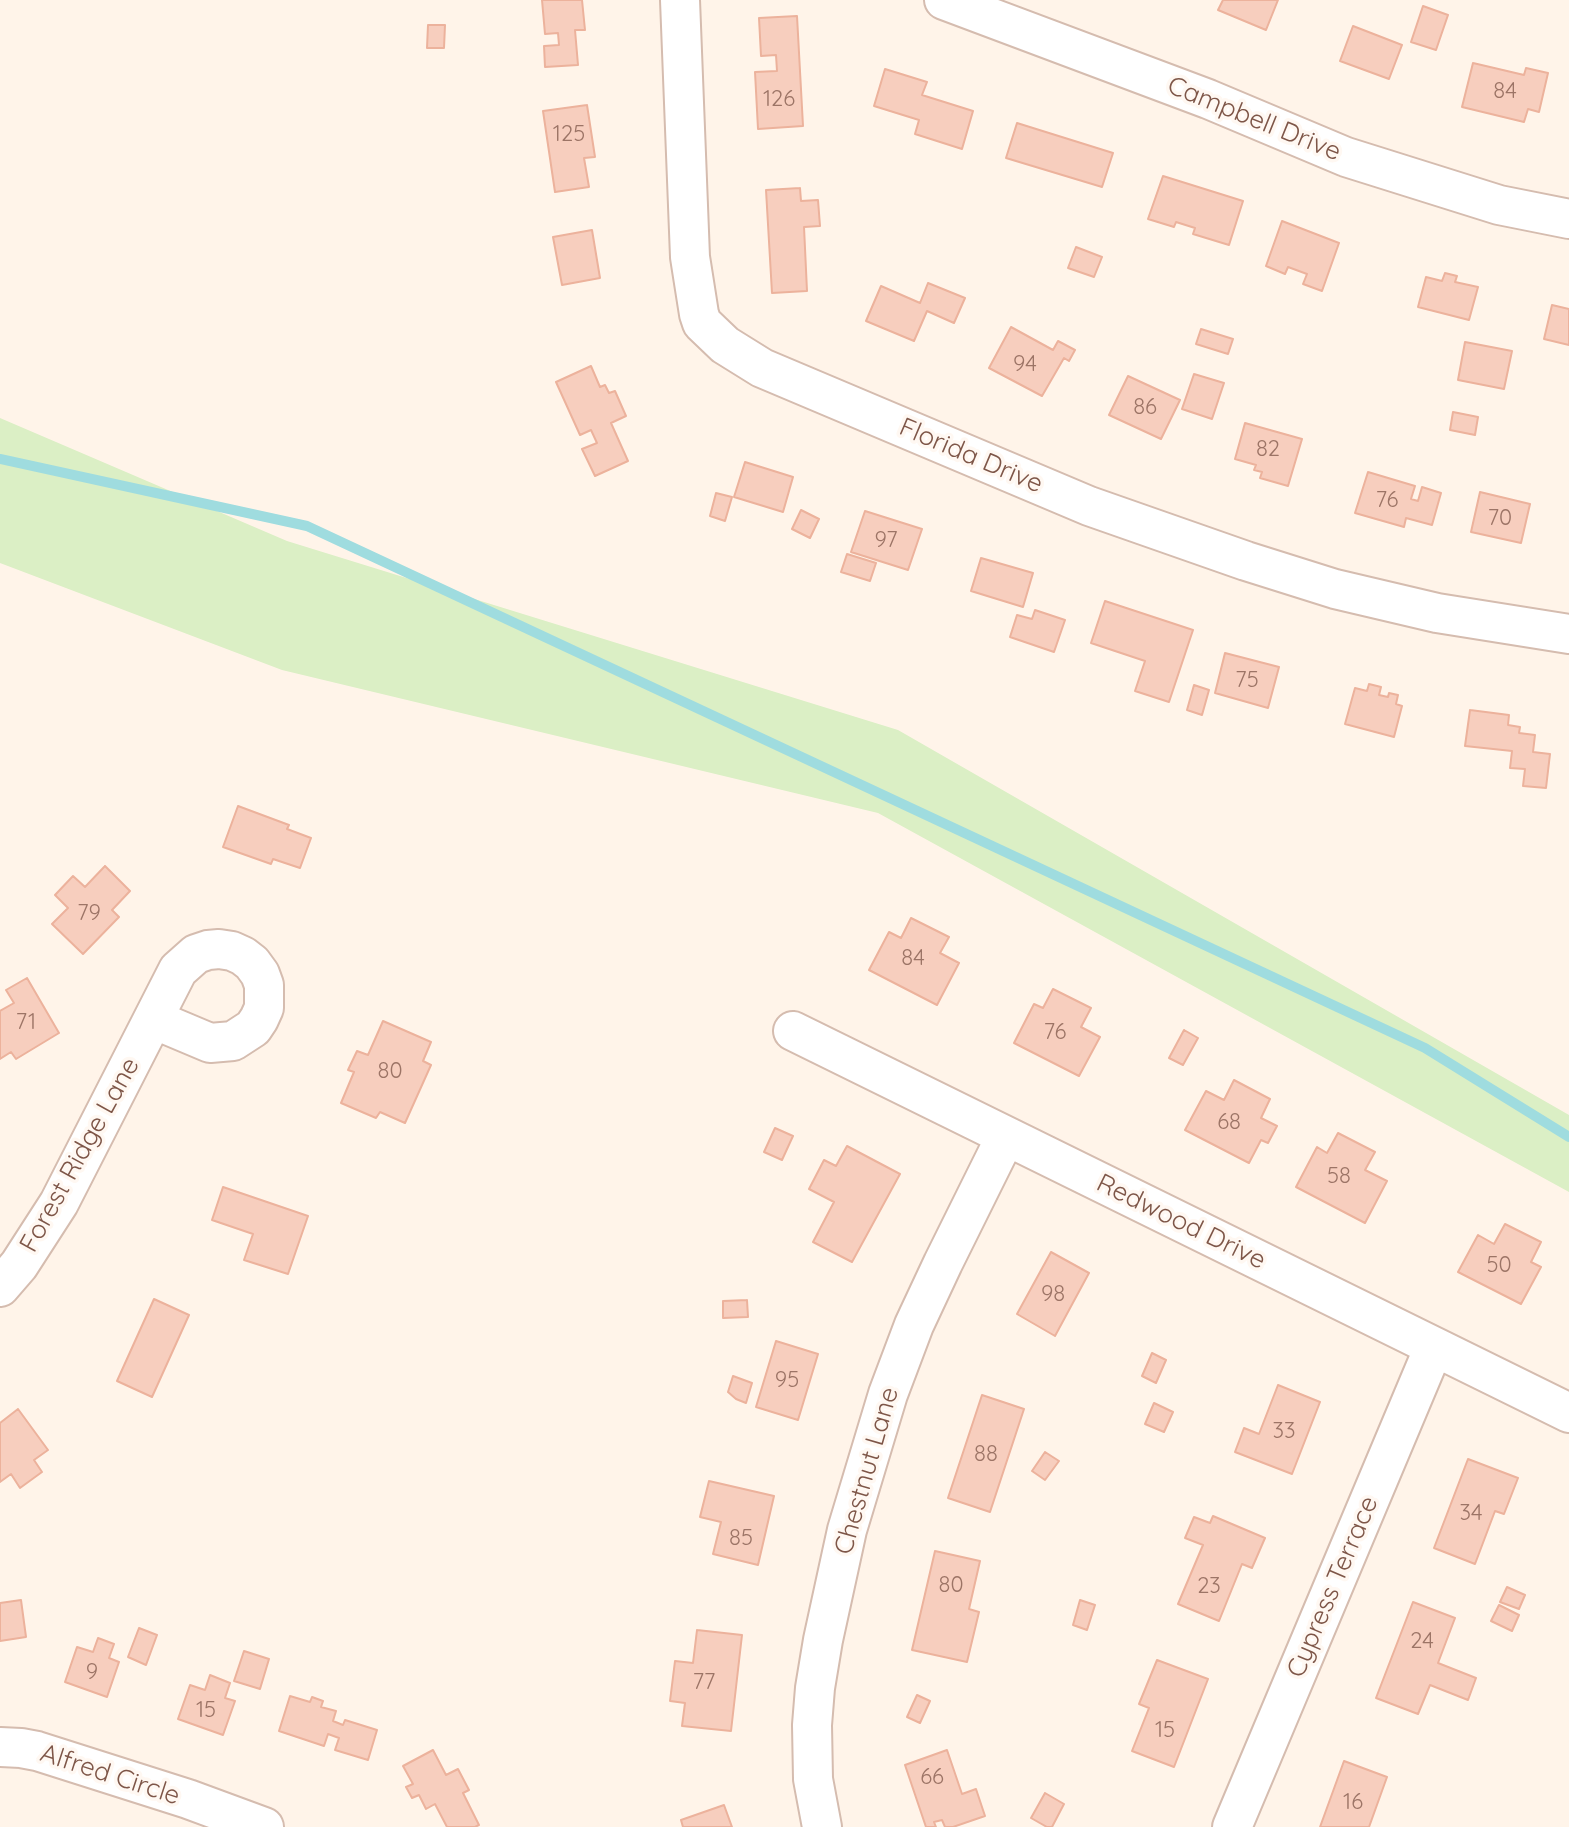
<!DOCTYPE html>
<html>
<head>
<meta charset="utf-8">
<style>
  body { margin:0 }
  canvas { display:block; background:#fff4e9 }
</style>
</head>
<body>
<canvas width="1569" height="1827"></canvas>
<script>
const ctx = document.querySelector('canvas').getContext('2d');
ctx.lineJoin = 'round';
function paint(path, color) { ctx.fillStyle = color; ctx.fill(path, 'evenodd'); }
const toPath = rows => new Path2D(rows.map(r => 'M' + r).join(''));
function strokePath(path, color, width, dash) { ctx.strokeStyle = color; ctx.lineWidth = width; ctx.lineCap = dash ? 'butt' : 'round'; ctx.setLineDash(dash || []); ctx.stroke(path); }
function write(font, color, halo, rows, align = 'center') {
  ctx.font = font + ' Quicksand,sans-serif'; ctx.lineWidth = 7; ctx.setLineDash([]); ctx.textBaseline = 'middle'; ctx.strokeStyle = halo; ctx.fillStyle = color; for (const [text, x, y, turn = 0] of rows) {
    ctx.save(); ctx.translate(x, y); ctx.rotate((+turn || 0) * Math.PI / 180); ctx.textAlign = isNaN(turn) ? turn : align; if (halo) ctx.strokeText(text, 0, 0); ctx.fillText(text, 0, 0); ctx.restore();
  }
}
const green = toPath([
  [0,418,287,541,898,730,1569,1115,1569,1192,878,813,282,670,0,563]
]);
const stream = toPath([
  [0,459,307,526,1425,1048,1569,1137]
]);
const building = toPath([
  [542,0,582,0,585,30,575,30,578,65,545,67,544,46,559,45,558,33,545,34,542,0],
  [1223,0,1278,0,1266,30,1218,10,1223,0],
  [1423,6,1448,15,1436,50,1411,42,1423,6],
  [797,16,803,126,758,129,755,72,777,71,776,55,761,56,759,18,797,16],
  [428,25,445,25,444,48,427,48,428,25],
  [1353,26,1402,45,1389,79,1340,61,1353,26],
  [1473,63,1524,75,1526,68,1548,73,1539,112,1528,109,1524,122,1462,107,1473,63],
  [885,69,927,82,922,95,973,111,962,149,915,134,919,120,874,106,885,69],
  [587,105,595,157,584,158,589,187,555,192,543,111,587,105],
  [1017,123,1113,153,1102,187,1006,158,1017,123],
  [1163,176,1243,201,1229,245,1193,234,1195,228,1176,222,1174,227,1148,219,1163,176],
  [800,188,801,201,818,200,820,226,804,227,807,291,772,293,766,190,800,188],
  [1282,221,1339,243,1322,291,1303,284,1307,274,1288,267,1285,274,1266,266,1282,221],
  [592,230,600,278,562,285,553,237,592,230],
  [1076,247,1102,257,1094,277,1068,268,1076,247],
  [1445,273,1457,276,1455,282,1478,287,1469,320,1418,307,1426,277,1442,281,1445,273],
  [928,283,965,298,954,323,927,311,914,341,866,321,881,286,920,303,928,283],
  [1552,305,1569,309,1569,345,1544,339,1552,305],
  [1011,327,1053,350,1058,341,1075,350,1069,361,1064,358,1042,396,989,368,1011,327],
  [1201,329,1233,339,1228,354,1196,344,1201,329],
  [1465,342,1512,351,1504,389,1458,380,1465,342],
  [591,366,600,387,605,385,609,393,615,391,626,416,611,423,628,461,595,476,582,449,597,443,591,430,580,435,556,382,591,366],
  [1194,374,1224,383,1212,419,1182,409,1194,374],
  [1128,376,1180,400,1161,439,1109,415,1128,376],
  [1453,412,1478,417,1475,435,1450,430,1453,412],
  [1245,423,1302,439,1288,486,1260,478,1262,472,1254,470,1256,465,1235,459,1245,423],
  [745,462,793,477,783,512,734,497,745,462],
  [1368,472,1415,486,1411,499,1418,501,1422,487,1441,493,1432,525,1406,518,1404,527,1355,513,1368,472],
  [1480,492,1530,504,1521,543,1471,532,1480,492],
  [716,493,732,497,725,521,710,516,716,493],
  [801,510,819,519,810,538,792,529,801,510],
  [865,511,922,529,908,570,851,552,865,511],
  [847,554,876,563,870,581,841,572,847,554],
  [981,558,1033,573,1023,607,971,591,981,558],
  [1105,601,1193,630,1169,702,1135,691,1145,661,1091,643,1105,601],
  [1035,610,1065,620,1054,652,1010,637,1017,615,1032,619,1035,610],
  [1225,653,1279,667,1268,708,1215,693,1225,653],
  [1369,684,1381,687,1379,695,1388,697,1389,693,1398,695,1396,704,1402,706,1394,737,1345,724,1355,688,1367,691,1369,684],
  [1194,685,1209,690,1202,715,1187,710,1194,685],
  [1470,710,1509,715,1508,725,1520,727,1519,733,1535,735,1533,752,1550,754,1546,788,1523,786,1525,769,1510,768,1512,751,1465,746,1470,710],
  [238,806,289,825,287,829,311,838,300,868,273,859,271,864,223,847,238,806],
  [105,866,130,891,112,910,119,917,83,954,52,924,68,908,55,895,73,876,85,887,105,866],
  [911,918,949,937,940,953,959,963,937,1005,869,970,889,932,901,938,911,918],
  [27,978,59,1033,16,1059,11,1052,0,1059,0,1011,14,1003,6,990,27,978],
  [1053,989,1091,1008,1081,1027,1100,1037,1079,1076,1014,1043,1034,1004,1043,1008,1053,989],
  [383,1021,431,1042,423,1061,431,1065,405,1123,380,1112,376,1118,341,1103,354,1072,348,1070,357,1051,368,1055,383,1021],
  [1184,1030,1198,1038,1183,1065,1169,1058,1184,1030],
  [1234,1080,1270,1099,1261,1118,1277,1126,1268,1143,1261,1140,1249,1163,1185,1130,1206,1091,1224,1100,1234,1080],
  [775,1128,793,1136,782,1160,764,1152,775,1128],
  [1338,1133,1375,1152,1365,1170,1387,1181,1365,1223,1296,1187,1317,1147,1327,1153,1338,1133],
  [847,1146,900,1174,852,1262,813,1242,834,1202,809,1189,824,1160,836,1166,847,1146],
  [223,1187,308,1216,288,1274,244,1260,253,1234,212,1220,223,1187],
  [1505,1224,1541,1242,1531,1262,1541,1267,1521,1304,1458,1272,1478,1235,1494,1244,1505,1224],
  [1051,1252,1089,1273,1055,1336,1017,1314,1051,1252],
  [154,1299,189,1315,152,1397,117,1381,154,1299],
  [747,1300,748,1317,723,1318,723,1301,747,1300],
  [776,1341,818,1354,798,1420,756,1407,776,1341],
  [1152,1353,1166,1360,1156,1383,1142,1376,1152,1353],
  [733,1376,752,1383,746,1403,736,1399,728,1392,733,1376],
  [1278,1385,1320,1402,1292,1474,1235,1452,1244,1428,1259,1434,1278,1385],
  [982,1395,1024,1409,990,1512,948,1498,982,1395],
  [1154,1403,1173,1412,1164,1432,1145,1424,1154,1403],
  [18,1409,48,1450,34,1460,42,1472,20,1488,11,1474,0,1482,0,1423,18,1409],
  [1045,1452,1059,1461,1045,1480,1032,1471,1045,1452],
  [1468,1459,1518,1478,1504,1514,1495,1511,1475,1564,1434,1548,1468,1459],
  [709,1481,774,1496,758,1565,713,1554,721,1522,700,1517,709,1481],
  [1213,1516,1265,1538,1252,1568,1242,1564,1219,1621,1178,1604,1203,1545,1185,1538,1194,1517,1210,1523,1213,1516],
  [935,1551,980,1561,969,1609,979,1612,967,1662,912,1650,935,1551],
  [1507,1587,1525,1595,1519,1609,1500,1602,1507,1587],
  [21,1600,26,1637,0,1641,0,1603,21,1600],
  [1080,1600,1095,1605,1087,1630,1073,1625,1080,1600],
  [1413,1602,1455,1618,1438,1663,1476,1678,1468,1700,1430,1685,1418,1714,1376,1698,1413,1602],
  [1499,1605,1519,1615,1512,1631,1491,1621,1499,1605],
  [139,1628,157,1635,146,1665,128,1657,139,1628],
  [697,1630,742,1635,731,1731,682,1726,685,1703,670,1701,675,1661,693,1663,697,1630],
  [98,1638,114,1644,109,1658,119,1662,107,1697,65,1682,77,1647,93,1652,98,1638],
  [244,1651,269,1659,260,1689,234,1681,244,1651],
  [1157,1660,1208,1679,1174,1767,1132,1751,1149,1708,1139,1704,1157,1660],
  [210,1675,230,1683,225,1698,235,1701,223,1735,178,1719,190,1685,205,1690,210,1675],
  [917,1695,930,1701,920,1723,907,1717,917,1695],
  [290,1696,310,1702,312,1697,323,1701,321,1707,336,1711,333,1721,343,1725,345,1720,377,1730,368,1760,335,1750,339,1738,328,1734,324,1746,279,1731,290,1696],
  [433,1750,446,1775,458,1769,469,1790,463,1793,479,1825,475,1827,447,1827,435,1804,426,1809,419,1795,412,1798,406,1787,413,1784,403,1766,433,1750],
  [947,1750,962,1794,976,1789,985,1816,953,1827,945,1827,942,1820,934,1822,936,1827,926,1827,905,1765,947,1750],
  [1344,1761,1387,1777,1369,1827,1320,1827,1344,1761],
  [1045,1793,1064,1804,1052,1827,1047,1827,1031,1818,1045,1793],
  [724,1805,732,1827,683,1827,681,1820,724,1805]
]);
const street = toPath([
  [680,0,690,257,699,314,702,323,725,345,762,368,1089,506,1246,561,1335,589,1437,613,1569,634],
  [944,0,1208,99,1346,157,1499,205,1569,219],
  [793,1031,1569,1413],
  [0,1287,19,1265,59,1203,178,970,196,954,208,950,219,949,232,951,243,956,252,963,260,974,264,985,264,1008,259,1019,253,1028,233,1041,210,1043,153,1019],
  [0,1747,21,1748,37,1751,188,1799,264,1827],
  [822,1827,813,1779,812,1725,815,1688,823,1640,847,1530,888,1394,914,1325,943,1263,1006,1136],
  [1232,1827,1434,1347]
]);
const numberNames = [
  ["84",1505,91],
  ["126",779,99],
  ["125",569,134],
  ["94",1025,364],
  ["86",1145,407],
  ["82",1268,449],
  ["76",1387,500],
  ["70",1500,518],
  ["97",886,540],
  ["75",1247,680],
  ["79",89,913],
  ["84",913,958],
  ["71",26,1022],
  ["76",1055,1032],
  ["80",390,1071],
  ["68",1229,1122],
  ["58",1339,1176],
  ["50",1499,1265],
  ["98",1053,1294],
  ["95",787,1380],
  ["33",1284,1431],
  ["88",986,1454],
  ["34",1471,1513],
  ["85",741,1538],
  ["80",951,1585],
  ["23",1209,1586],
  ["24",1422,1641],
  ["9",92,1672],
  ["77",704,1682],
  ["15",206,1710],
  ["15",1165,1730],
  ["66",932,1777],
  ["16",1353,1802]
];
const streetNames = [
  ["Campbell Drive",1254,119,22],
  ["Florida Drive",971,456,23],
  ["Forest Ridge Lane",80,1155,-61],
  ["Redwood Drive",1181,1222,26],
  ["Chestnut Lane",867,1471,-74],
  ["Cypress Terrace",1333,1587,-67],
  ["Alfred Circle",110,1775,18]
];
paint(green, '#dbefc5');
strokePath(stream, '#9fdcdf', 10);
paint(building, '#f7cebe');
strokePath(building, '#ecb29c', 2);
strokePath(street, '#d5bcaf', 42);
strokePath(street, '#fff', 38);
write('22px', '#9c7466', null, numberNames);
write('26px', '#7e5648', '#fff8f2', streetNames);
</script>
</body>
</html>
